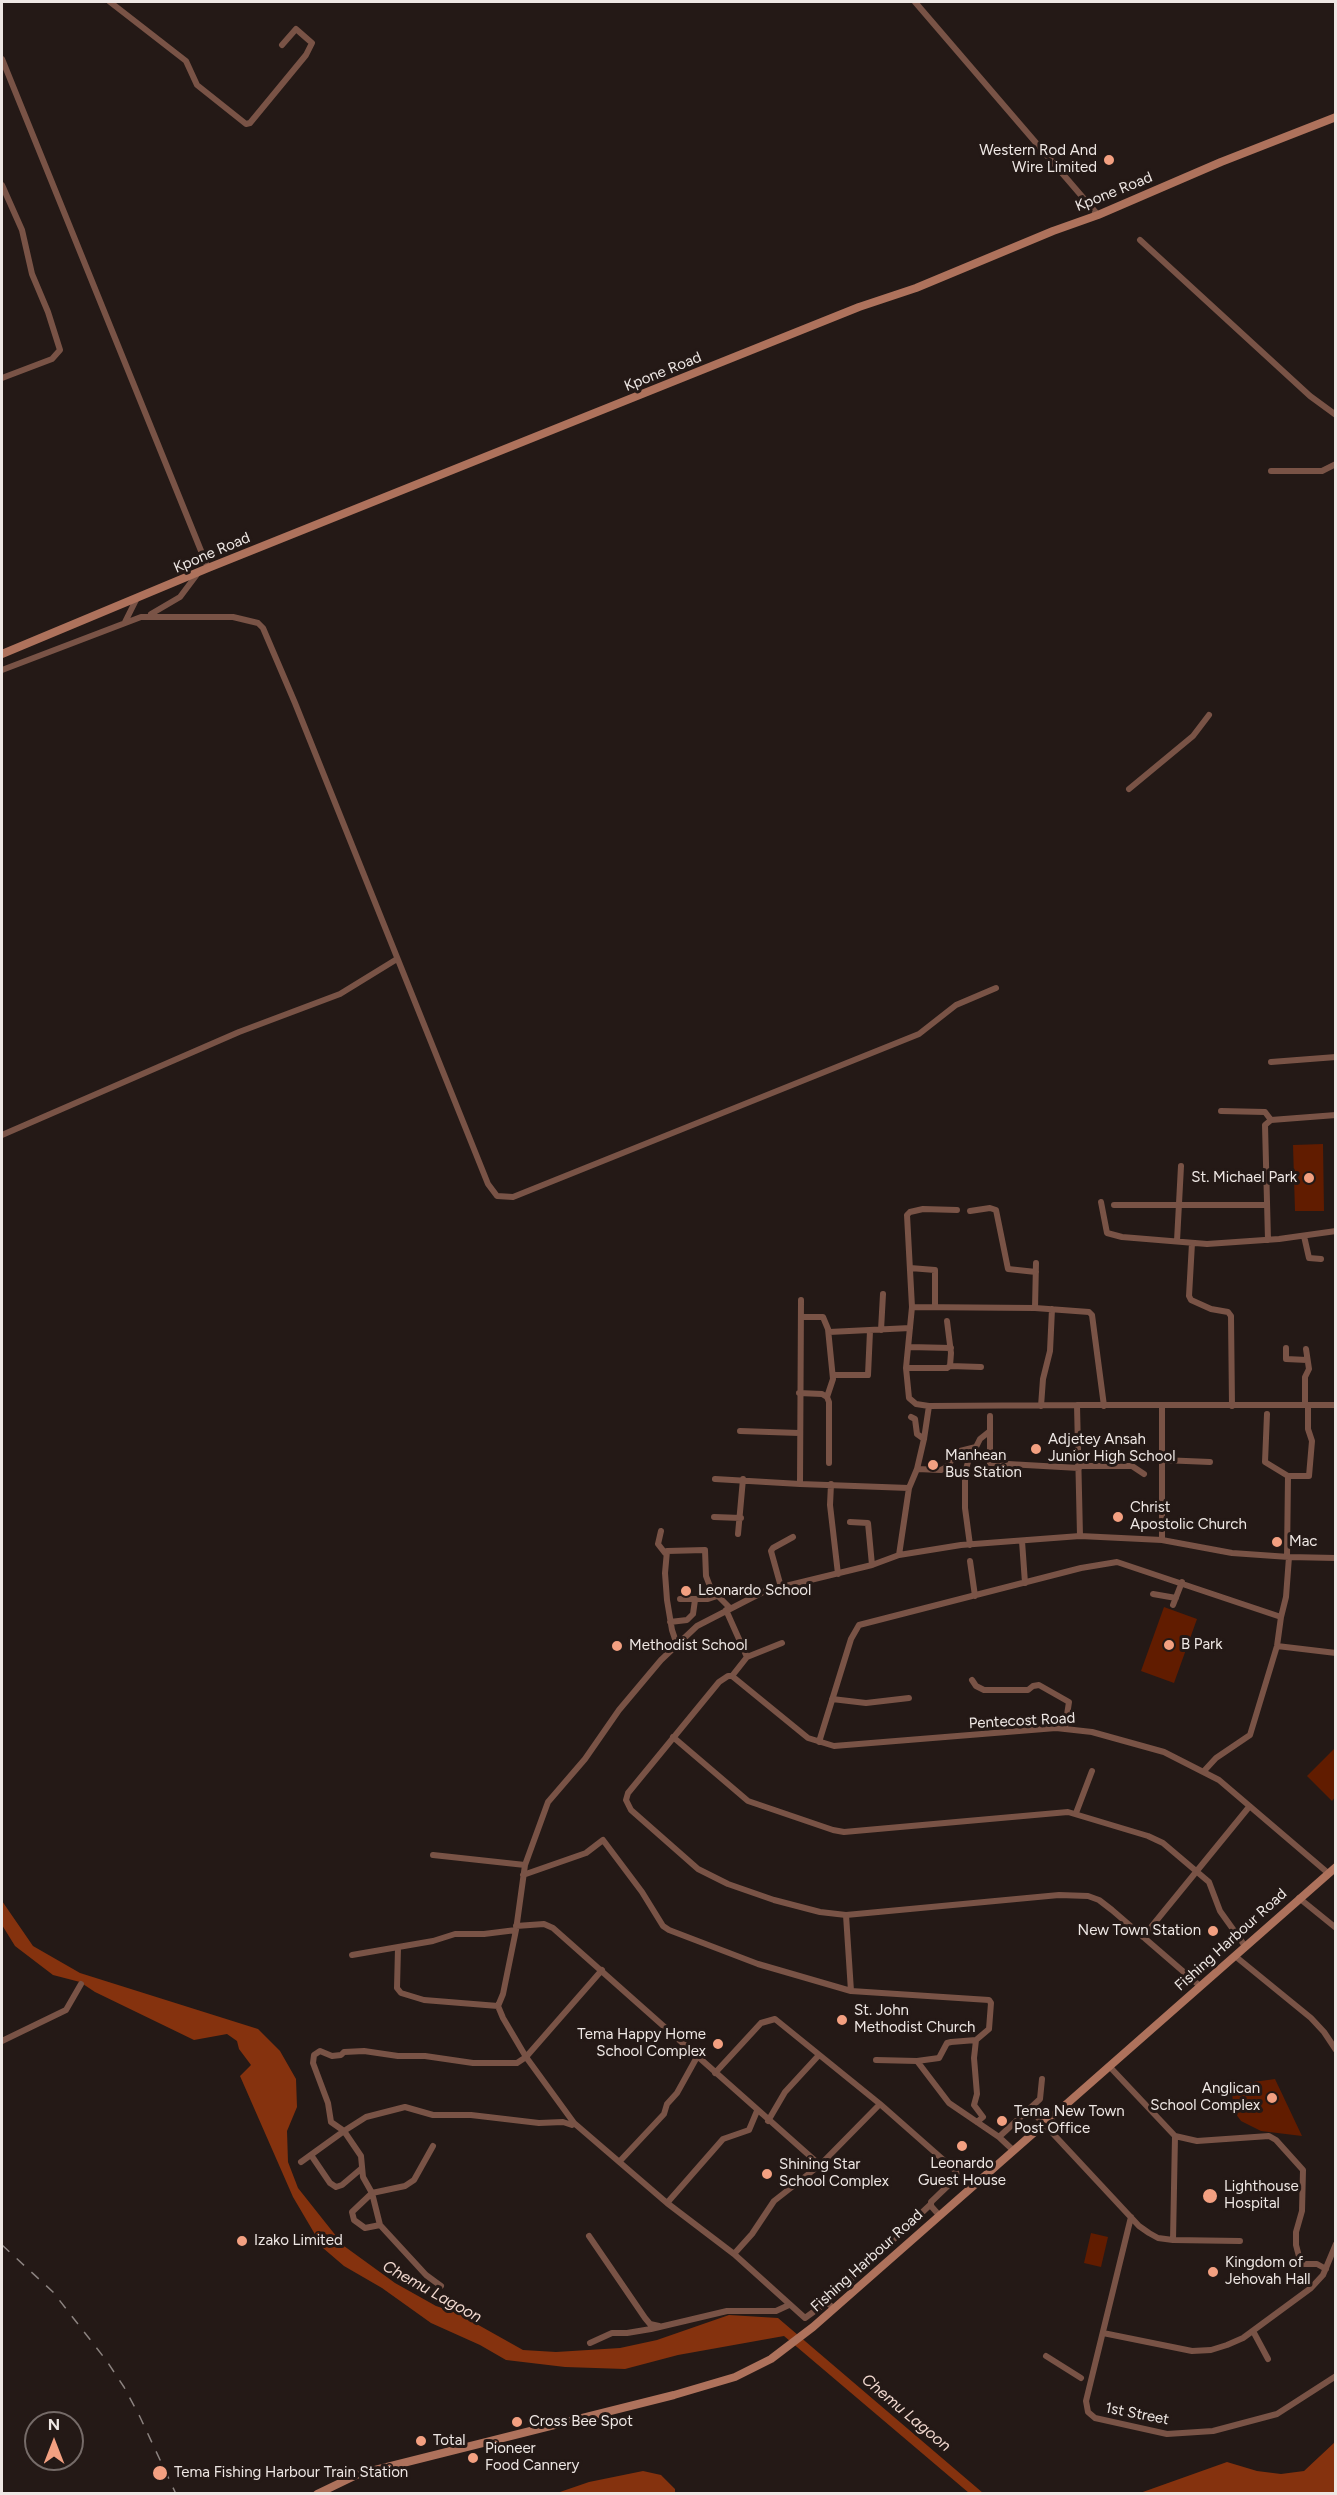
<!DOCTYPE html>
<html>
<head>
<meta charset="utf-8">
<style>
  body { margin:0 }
  #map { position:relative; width:1337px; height:2495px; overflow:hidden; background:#241916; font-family:Figtree,sans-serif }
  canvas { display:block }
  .frame { position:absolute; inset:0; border:3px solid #eee7e4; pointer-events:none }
  .north { position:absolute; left:24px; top:2411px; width:60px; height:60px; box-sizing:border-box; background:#241916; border:2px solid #756b68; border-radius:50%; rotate:0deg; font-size:16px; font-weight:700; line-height:24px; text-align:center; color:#eee7e4 }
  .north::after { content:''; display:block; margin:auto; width:21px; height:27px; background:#f3a081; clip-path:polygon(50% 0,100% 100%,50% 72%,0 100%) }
</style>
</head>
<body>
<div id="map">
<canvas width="1337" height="2495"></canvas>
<div class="frame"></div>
<div class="north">N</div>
</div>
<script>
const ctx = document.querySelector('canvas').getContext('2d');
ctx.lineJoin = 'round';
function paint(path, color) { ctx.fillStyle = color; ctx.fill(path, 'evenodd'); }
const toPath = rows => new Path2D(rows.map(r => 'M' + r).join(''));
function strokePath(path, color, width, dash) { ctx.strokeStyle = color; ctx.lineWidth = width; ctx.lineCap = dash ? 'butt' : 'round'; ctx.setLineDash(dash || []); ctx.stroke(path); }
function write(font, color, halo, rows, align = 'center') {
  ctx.font = font + ' Figtree,sans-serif'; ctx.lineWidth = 6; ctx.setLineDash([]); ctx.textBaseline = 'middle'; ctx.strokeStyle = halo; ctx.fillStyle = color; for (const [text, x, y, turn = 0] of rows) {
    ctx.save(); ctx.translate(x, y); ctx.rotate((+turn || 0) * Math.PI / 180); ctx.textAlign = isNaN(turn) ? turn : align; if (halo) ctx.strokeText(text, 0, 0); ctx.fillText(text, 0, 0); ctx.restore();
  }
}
const green = toPath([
  [1323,1144,1324,1211,1295,1211,1293,1145],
  [1164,1607,1197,1619,1174,1683,1141,1671],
  [1335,1748,1335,1797,1332,1801,1307,1776],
  [1275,2079,1302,2136,1261,2131,1241,2121,1233,2110,1232,2085],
  [1091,2233,1108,2237,1101,2267,1084,2263]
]);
const water = toPath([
  [2,1901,33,1946,80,1973,258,2029,280,2051,296,2079,297,2107,287,2131,288,2162,298,2188,344,2246,395,2283,436,2306,457,2313,523,2350,556,2352,620,2348,657,2340,729,2315,778,2318,983,2493,969,2493,784,2336,678,2355,625,2369,565,2367,506,2360,480,2345,431,2323,382,2288,344,2266,323,2248,293,2197,240,2076,251,2065,239,2049,237,2041,227,2034,194,2040,95,1992,80,1982,53,1975,15,1946,2,1925],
  [1335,2442,1335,2493,1140,2493,1227,2462,1257,2471,1281,2474,1304,2471],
  [643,2471,661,2475,675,2489,675,2493,557,2493,589,2482]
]);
const street = toPath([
  [110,2,186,61,197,85,246,124,250,123,306,55,312,43,296,29,282,45],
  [915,2,1098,215],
  [2,59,208,568],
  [2,185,22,230,32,274,48,312,60,350,52,359,2,378],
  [1140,240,1310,396,1336,415],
  [1271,471,1322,471,1336,464],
  [151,614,180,597,198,573],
  [125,622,137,598],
  [2,670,141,617,233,617,258,623,263,628,295,703,488,1184,497,1196,513,1197,919,1034,956,1005,996,988],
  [1129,789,1193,736,1209,715],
  [1271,1062,1336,1057],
  [1221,1111,1265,1112,1271,1120],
  [2,1135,239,1032,340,994,397,959],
  [1101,1202,1107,1233,1122,1237,1207,1244,1279,1239,1336,1231],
  [1114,1205,1267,1205],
  [957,1210,923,1209,910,1212,907,1215,912,1307,906,1368,909,1398,916,1404,929,1406,1077,1405],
  [970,1211,990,1208,996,1210,1008,1269,1036,1272],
  [1304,1236,1309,1258,1321,1259],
  [1268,1240,1265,1125,1271,1120,1336,1115],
  [1177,1241,1181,1166],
  [1192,1243,1189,1296,1191,1300,1211,1309,1228,1312,1231,1316,1232,1406],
  [910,1268,935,1270,935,1307],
  [801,1300,800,1484,909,1488,899,1555],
  [912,1307,1035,1308,1089,1312,1092,1315,1104,1406],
  [1035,1308,1036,1263],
  [801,1317,823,1317,828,1329,833,1379,827,1397],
  [881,1330,883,1294],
  [829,1332,910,1328],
  [909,1347,951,1348],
  [1286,1348,1286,1359,1307,1360],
  [950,1366,981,1367],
  [906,1368,947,1368,950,1366,951,1353,947,1321],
  [833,1375,868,1375,870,1331],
  [799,1393,822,1394,827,1397,829,1402,829,1463],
  [1305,1405,1305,1377,1309,1369,1306,1349],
  [1041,1406,1043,1379,1050,1351,1052,1309],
  [1162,1407,1162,1540],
  [1267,1414,1265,1462,1288,1476],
  [990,1416,990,1463,1079,1468],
  [911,1417,915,1419,917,1434,924,1439],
  [740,1431,799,1433],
  [1162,1460,1210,1462],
  [1079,1466,1132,1466,1144,1474],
  [917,1469,941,1470,945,1468,960,1451,976,1447,980,1439,990,1431],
  [715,1479,800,1484],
  [831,1484,830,1505,838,1574],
  [909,1488,917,1469,924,1439,929,1406],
  [714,1517,741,1518],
  [850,1522,868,1523,872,1565],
  [661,1531,658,1544,665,1553],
  [738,1534,743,1479],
  [1080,1536,1077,1405,1336,1405],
  [1022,1541,1025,1583],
  [970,1545,965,1508,965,1472,972,1449],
  [1287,1557,1288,1476,1309,1476,1312,1441,1308,1429,1308,1405],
  [1289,1557,1336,1558],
  [970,1561,975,1596],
  [781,1587,771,1551,773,1548,793,1537],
  [1153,1594,1176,1598],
  [680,1599,708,1599,717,1596],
  [1173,1605,1182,1582],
  [726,1610,747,1657],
  [670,1622,687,1620,693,1614,695,1600],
  [782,1643,747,1657,732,1676,728,1676,719,1682,628,1793,626,1800,631,1810,698,1869,728,1884,774,1900,820,1912,846,1915,1059,1895,1088,1896,1099,1900,1112,1910,1200,1986],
  [677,1645,672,1630,667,1600,665,1573,667,1551,705,1550,706,1576,711,1589,730,1608],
  [1277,1646,1336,1653],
  [732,1676,808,1738,834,1746,1056,1728,1092,1732,1164,1752,1219,1780,1328,1873],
  [972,1680,976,1686,984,1690,1028,1690,1033,1686,1039,1685,1069,1702,1065,1728],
  [832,1699,866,1703,909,1698],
  [673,1737,748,1801,833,1830,844,1832,1068,1812,1148,1836,1163,1843,1209,1882,1220,1911,1245,1946],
  [819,1742,851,1639,859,1625,1081,1568,1117,1562,1281,1617,1277,1646,1250,1735,1216,1758,1204,1771],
  [1076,1813,1092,1771],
  [433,1855,525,1865],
  [523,1875,586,1853,603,1840,642,1892,663,1926,669,1930,758,1964,851,1991],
  [1299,1898,1336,1928],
  [846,1915,851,1991,989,2000,991,2003,989,2029,976,2040,974,2058,977,2094,974,2105,983,2117,977,2122],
  [516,1926,544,1924,553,1928,820,2165,774,2201,752,2234,734,2254],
  [1143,1937,1249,1807],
  [398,1948,397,1988,401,1993,424,2000,498,2006],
  [352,1955,433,1941,455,1934,484,1934,516,1930],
  [1235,1956,1311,2018,1324,2032,1336,2050],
  [2,2041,66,2010,81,1984],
  [876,2060,917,2061,949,2103,999,2137,1014,2151],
  [917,2061,939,2058,947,2043,951,2042,976,2040],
  [1109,2066,1175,2136,1173,2240],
  [715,2073,761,2023,775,2019,880,2104],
  [1030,2109,1139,2226,1149,2233,1158,2238,1173,2240,1240,2241],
  [768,2121,785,2092,819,2055],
  [1175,2136,1197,2141,1269,2136,1276,2140,1303,2170,1302,2211,1296,2232,1296,2245,1301,2264,1317,2264,1326,2269],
  [999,2137,1040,2099,1042,2079],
  [311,2155,330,2183,336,2187,342,2185,362,2168],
  [620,2161,664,2114,667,2104,677,2093,697,2057],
  [301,2162,344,2131,331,2122,328,2103,313,2063,314,2055,320,2051,332,2056,341,2055,344,2052,364,2051,398,2056,425,2056,473,2063,517,2063,526,2057,602,1970],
  [820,2165,880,2104,956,2171,957,2177,931,2202,931,2206,939,2215],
  [667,2203,723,2139,749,2130,757,2111],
  [1131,2217,1086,2401,1088,2412,1095,2418,1167,2434,1213,2431,1277,2414,1336,2376],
  [380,2225,365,2228,354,2220,352,2212,372,2193,405,2186,414,2180,433,2146],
  [589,2236,645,2318,650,2324,659,2326],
  [441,2286,426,2275,380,2225,372,2193,363,2177,361,2156,344,2131,366,2117,405,2107,433,2115,471,2115,539,2123,563,2122,572,2125,574,2123],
  [827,2302,931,2204],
  [834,2309,827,2302,805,2318,734,2254,667,2203,574,2123,526,2057,503,2018,498,2006,503,1994,516,1930,525,1865,548,1802,585,1759,619,1710,661,1660,697,1626,765,1591,872,1565,899,1555,961,1545,1080,1536,1162,1540,1232,1553,1289,1557,1286,1597,1281,1617],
  [1253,2331,1268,2359],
  [1103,2333,1192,2351,1211,2350,1227,2345,1243,2338,1311,2288,1323,2275,1336,2244],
  [590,2343,612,2333,627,2333,651,2329,727,2311,776,2311,789,2305],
  [1046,2356,1081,2378]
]);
const secondary = toPath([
  [2,654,208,568,859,307,916,288,1053,231,1098,215,1221,162,1336,117],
  [317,2494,367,2470,375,2470,674,2395,735,2377,771,2359,813,2327,1336,1867]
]);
const rail = toPath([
  [2,2245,53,2292,106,2360,124,2387,140,2417,176,2494]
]);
const markers = [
  [1109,160,6,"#f3a081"],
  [1309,1178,6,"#f3a081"],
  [1036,1449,6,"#f3a081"],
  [933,1465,6,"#f3a081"],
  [1118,1517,6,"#f3a081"],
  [1277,1542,6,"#f3a081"],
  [686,1591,6,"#f3a081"],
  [1169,1645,6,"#f3a081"],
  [617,1646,6,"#f3a081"],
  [1213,1931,6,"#f3a081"],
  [842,2020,6,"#f3a081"],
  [718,2044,6,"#f3a081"],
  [1272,2098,6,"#f3a081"],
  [1002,2121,6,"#f3a081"],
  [962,2146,6,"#f3a081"],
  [767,2174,6,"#f3a081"],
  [1210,2196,8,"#f3a081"],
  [242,2241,6,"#f3a081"],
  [1213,2272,6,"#f3a081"],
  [517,2422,6,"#f3a081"],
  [421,2441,6,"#f3a081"],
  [473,2458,6,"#f3a081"],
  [160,2473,8,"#f3a081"]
];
const poiNames = [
  ["Western Rod And",1097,151,"right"],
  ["Wire Limited",1097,168,"right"],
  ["St. Michael Park",1297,1178,"right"],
  ["Adjetey Ansah",1048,1440],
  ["Junior High School",1048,1457],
  ["Manhean",945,1456],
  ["Bus Station",945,1473],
  ["Christ",1130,1508],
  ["Apostolic Church",1130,1525],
  ["Mac",1289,1542],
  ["Leonardo School",698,1591],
  ["B Park",1181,1645],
  ["Methodist School",629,1646],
  ["New Town Station",1201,1931,"right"],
  ["St. John",854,2011],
  ["Methodist Church",854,2028],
  ["Tema Happy Home",706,2035,"right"],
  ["School Complex",706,2052,"right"],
  ["Anglican",1260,2089,"right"],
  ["School Complex",1260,2106,"right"],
  ["Tema New Town",1014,2112],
  ["Post Office",1014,2129],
  ["Leonardo",962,2164,"center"],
  ["Guest House",962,2181,"center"],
  ["Shining Star",779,2165],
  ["School Complex",779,2182],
  ["Lighthouse",1224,2187],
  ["Hospital",1224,2204],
  ["Izako Limited",254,2241],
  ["Kingdom of",1225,2263],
  ["Jehovah Hall",1225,2280],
  ["Cross Bee Spot",529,2422],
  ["Total",433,2441],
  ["Pioneer",485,2449],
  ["Food Cannery",485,2466],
  ["Tema Fishing Harbour Train Station",174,2473]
];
const streetNames = [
  ["Kpone Road",1114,192,-22],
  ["Kpone Road",663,372,-22],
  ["Kpone Road",212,553,-23],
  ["Pentecost Road",1022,1721,-3],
  ["Fishing Harbour Road",1231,1940,-42],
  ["Fishing Harbour Road",867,2261,-42],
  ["1st Street",1137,2414,11]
];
const waterNames = [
  ["Chemu Lagoon",432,2292,29],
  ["Chemu Lagoon",906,2413,40]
];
paint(green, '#611c00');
paint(water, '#85320e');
strokePath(street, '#795346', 6);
strokePath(secondary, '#ae725c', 8);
strokePath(rail, '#8b827f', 1.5, [10, 10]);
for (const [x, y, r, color] of markers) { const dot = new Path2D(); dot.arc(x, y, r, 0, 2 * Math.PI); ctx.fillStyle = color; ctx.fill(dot); strokePath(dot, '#241916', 2); }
write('15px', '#eee7e4', '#241916', poiNames, 'left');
write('15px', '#eee7e4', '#241916', streetNames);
write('italic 16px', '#f1d8cf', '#241916', waterNames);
</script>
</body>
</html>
